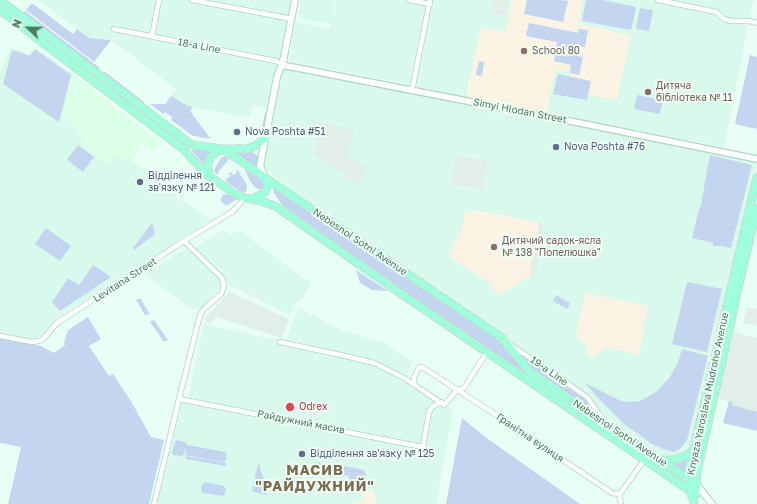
<!DOCTYPE html>
<html>
<head>
<meta charset="utf-8">
<style>
  body { margin:0 }
  #map { position:relative; width:757px; height:504px; overflow:hidden; background:#e8fff6; font-family:"Golos Text",sans-serif }
  canvas { display:block }
  .north { position:absolute; left:8px; top:8px; width:40px; height:40px; -webkit-text-stroke:3px #f1fff9; paint-order:stroke; rotate:292deg; font-size:11px; font-weight:700; line-height:16px; text-align:center; color:#487d5b }
  .north::after { content:''; display:block; margin:auto; width:14px; height:18px; background:#487d5b; clip-path:polygon(50% 0,100% 100%,50% 72%,0 100%) }
</style>
</head>
<body>
<div id="map">
<canvas width="757" height="504"></canvas>
<div class="north">N</div>
</div>
<script>
const ctx = document.querySelector('canvas').getContext('2d');
ctx.lineJoin = 'round';
function paint(path, color) { ctx.fillStyle = color; ctx.fill(path, 'evenodd'); }
const toPath = rows => new Path2D(rows.map(r => 'M' + r).join(''));
function strokePath(path, color, width, dash) { ctx.strokeStyle = color; ctx.lineWidth = width; ctx.lineCap = dash ? 'butt' : 'round'; ctx.setLineDash(dash || []); ctx.stroke(path); }
function write(font, color, halo, rows, align = 'center') {
  ctx.font = font + ' "Golos Text",sans-serif'; ctx.lineWidth = 4; ctx.setLineDash([]); ctx.textBaseline = 'middle'; ctx.strokeStyle = halo; ctx.fillStyle = color; for (const [text, x, y, turn = 0] of rows) {
    ctx.save(); ctx.translate(x, y); ctx.rotate((+turn || 0) * Math.PI / 180); ctx.textAlign = isNaN(turn) ? turn : align; if (halo) ctx.strokeText(text, 0, 0); ctx.fillText(text, 0, 0); ctx.restore();
  }
}
const residential = toPath([
  [38,0,293,0,282,58,277,65,268,104,264,107,253,105,250,117,240,115,240,116,188,106,171,96,176,89,111,40,89,38],
  [301,0,335,0,331,24,298,18],
  [336,0,429,0,412,85,289,61,296,22,330,29],
  [432,0,512,0,505,32,481,28,466,97,415,86],
  [582,0,753,0,724,147,547,112,555,69,568,72,583,0],
  [11,48,29,54,35,48,73,74,62,116,72,123,86,145,107,165,115,156,132,162,178,193,176,197,211,220,56,319,43,335,32,340,0,334,0,73],
  [287,69,753,161,757,163,691,444,686,452,671,457,660,455,611,423,588,395,428,283,320,210,268,172,262,165,280,73],
  [223,230,230,235,239,230,277,259,311,283,301,301,295,303,290,315,228,284,221,270,195,248],
  [186,248,220,278,222,286,200,310,191,309,144,274],
  [299,308,341,330,383,343,413,362,404,377,375,361,286,339],
  [204,324,272,339,362,363,372,363,453,410,436,504,157,504,182,401,255,416,256,412,188,397]
]);
const commercial = toPath([
  [73,74,159,141,152,149,142,144,132,162,115,156,107,165,86,145,72,123,62,116]
]);
const industrial = toPath([
  [492,0,509,0,506,16,489,13],
  [320,122,354,130,347,156,368,168,358,184,314,154],
  [456,156,488,161,483,189,452,184],
  [539,223,544,224,535,278,529,277],
  [230,292,289,319,282,338,217,317,209,324,204,319],
  [747,307,757,309,757,326,743,323],
  [734,332,757,338,757,412,732,405,732,402,717,398]
]);
const education = toPath([
  [512,0,583,0,569,72,555,70,547,112,466,97,481,27,505,32],
  [581,24,631,35,617,100,567,90],
  [465,210,487,212,539,223,529,277,500,294,490,288,491,284,448,256,462,228],
  [585,293,648,306,639,355,605,347,601,352,594,357,587,354,587,344,579,340,576,333],
  [373,490,377,504,351,504,364,500,361,493]
]);
const green = toPath([
  [527,0,560,0,568,1,563,22,524,14],
  [586,0,602,0,636,7,631,30,582,21],
  [32,3,73,34,77,29,89,38,111,40,94,62,26,10],
  [640,8,653,10,649,31,636,29],
  [25,11,100,68,98,70,24,13],
  [529,23,578,33,579,29,588,30,585,47,575,46,573,55,583,57,579,75,570,73,571,65,554,61,557,42,526,36],
  [38,33,188,147,188,148,61,51],
  [35,49,71,75,59,122,3,84,12,50,30,56],
  [750,55,757,57,757,129,735,124],
  [479,61,484,62,482,76,476,75],
  [104,71,144,102,143,104,103,74],
  [558,74,591,81,587,100,553,94],
  [637,95,663,100,660,114,634,109],
  [171,96,188,106,193,107,190,111,211,139,193,136,171,120,172,117,165,112,163,114,150,104,165,104],
  [265,113,267,113,262,138,252,145,234,147,237,144,246,145,252,143,260,138],
  [78,145,94,157,83,172,67,160],
  [193,149,213,152,206,167,192,151],
  [233,151,252,152,259,157,256,168],
  [710,155,752,165,731,248,723,246,713,246,713,243,692,238,699,209,701,205],
  [225,156,229,159,219,171,218,175,214,172,215,168,221,158],
  [234,166,237,169,247,185,247,188,245,193,240,191,226,181,227,177,229,178,231,176,228,174,230,172,234,175,237,172,237,170],
  [244,169,263,181,265,185,263,190,256,188,252,184],
  [274,188,276,188,497,339,503,344,534,377,614,434,681,479,680,480,333,243,329,238,282,205,274,193,273,189],
  [224,194,230,195,236,199,236,200,226,206,220,200],
  [152,223,155,234,134,250,133,248],
  [46,228,71,246,60,261,35,244],
  [93,265,111,277,60,311,52,302,68,278,79,285],
  [356,270,388,291,372,290,360,283],
  [687,282,722,289,707,352,672,344],
  [556,295,570,303,567,309,553,301],
  [140,298,150,314,145,315,136,300],
  [88,317,101,339,89,346,109,376,113,374,132,403,151,437,164,440,149,504,8,504,21,447,0,443,0,337,41,346,54,353,65,345,64,342,68,330],
  [154,320,168,340,164,342,150,322],
  [682,349,708,356,687,440,681,448,674,452,663,449,652,444,624,424,603,403,585,383,621,401,631,402,640,401,656,392,670,377,678,362],
  [520,354,585,399,597,414,531,368],
  [729,401,733,402,732,405,757,412,757,431,723,423],
  [462,418,484,436,580,504,446,504],
  [177,440,185,442,187,444,184,454,182,456,174,455,172,453,175,441],
  [187,445,225,452,227,454,226,460,223,462,185,455],
  [186,456,226,463,226,466,186,459],
  [689,456,687,471,685,472,670,463],
  [316,462,336,466,334,477,314,473],
  [258,464,259,464,268,495,254,492,252,490],
  [343,466,364,470,367,478,350,481,348,475,341,476],
  [205,482,224,486,226,489,225,494,223,496,203,493,201,491,201,487,203,483]
]);
const minor = toPath([
  [192,0,292,19],
  [409,0,430,4],
  [658,0,716,12,724,19,731,21,749,21,757,23],
  [114,29,276,61,282,65],
  [152,36,159,0],
  [412,90,430,0],
  [0,336,32,342,39,341,42,340,57,323,184,241,232,212,245,198],
  [280,342,341,355,374,363,406,379,444,405,457,390,464,388,487,352],
  [508,343,587,397,604,421],
  [414,384,414,378,418,369,420,367,422,367,490,411,612,493,619,494,622,491,645,459],
  [179,399,423,447,429,412,432,407,441,402],
  [619,494,621,504],
  [154,504,179,399,200,315,204,309,221,294,224,286,222,278,184,241]
]);
const tertiary = toPath([
  [282,65,585,124,757,159]
]);
const secondary = toPath([
  [265,178,260,166,277,77,283,62,295,0],
  [697,485,712,504]
]);
const primary = toPath([
  [0,0,192,145,223,149,502,338,530,372,607,425,681,474,697,485],
  [0,10,183,149,206,174,237,195,245,198,261,201,277,207,403,295,696,495],
  [210,176,208,170,208,163,211,157,216,152,223,149,247,149,253,147,258,144,264,139],
  [251,199,260,195,265,192,268,185,265,178],
  [660,460,672,460,680,458,688,455,694,449],
  [696,489,697,472,731,322,737,293,757,208],
  [694,503,690,491,689,479,689,469,757,177]
]);
const markers = [
  [524,51,4,"#8d6e63"],
  [648,92,4,"#8d6e63"],
  [237,132,4,"#5c6f8a"],
  [556,147,4,"#5c6f8a"],
  [140,182,4,"#5c6f8a"],
  [494,247,4,"#8d6e63"],
  [290,407,5,"#e0444e"],
  [302,454,4,"#5c6f8a"]
];
const streetNames = [
  ["18-a Line",199,46,11],
  ["Simyi Hlodan Street",520,111,11],
  ["Nebesnoi Sotni Avenue",360,242,34],
  ["Levitana Street",125,280,-33],
  ["19-a Line",549,371,35],
  ["Knyaza Yaroslava Mudroho Avenue",708,394,-78],
  ["Райдужний масив",301,422,11],
  ["Nebesnoi Sotni Avenue",620,433,34],
  ["Гранітна вулиця",530,438,34]
];
const educationNames = [
  ["School 80",532,51],
  ["Дитяча",656,86],
  ["бібліотека № 11",656,98],
  ["Дитячий садок-ясла",502,241],
  ["№ 138 \"Попелюшка\"",502,253]
];
const serviceNames = [
  ["Nova Poshta #51",245,132],
  ["Nova Poshta #76",564,147],
  ["Відділення",148,176],
  ["зв'язку № 121",148,188],
  ["Відділення зв'язку № 125",310,454]
];
const healthNames = [
  ["Odrex",299,407]
];
const districtNames = [
  ["МАСИВ",315,471],
  ["\"РАЙДУЖНИЙ\"",315,487]
];
paint(residential, '#d8f9eb');
paint(commercial, '#dcffe7');
paint(industrial, '#e1efe8');
paint(education, '#fbf3e4');
paint(green, '#c4d5ef');
strokePath(minor, '#aed5c0', 6);
strokePath(tertiary, '#aed5c0', 8);
strokePath(secondary, '#abd9c0', 8);
strokePath(primary, '#ccdbd1', 9);
strokePath(minor, '#fff', 4.5);
strokePath(tertiary, '#fff', 5.5);
strokePath(secondary, '#fff', 6);
strokePath(primary, '#9fffdc', 7);
for (const [x, y, r, color] of markers) { const dot = new Path2D(); dot.arc(x, y, r, 0, 2 * Math.PI); ctx.fillStyle = color; ctx.fill(dot); strokePath(dot, '#f1fff9', 1.5); }
write('10px', '#487d5b', '#f1fff9', streetNames);
write('10px', '#785e54', '#f1fff9', educationNames, 'left');
write('10px', '#4e5e75', '#f1fff9', serviceNames, 'left');
write('10px', '#be3a42', '#f1fff9', healthNames, 'left');
ctx.letterSpacing = '1px';
write('bold 14px', '#7c6d4f', '#f1fff9', districtNames);
ctx.letterSpacing = '0px';
</script>
</body>
</html>
